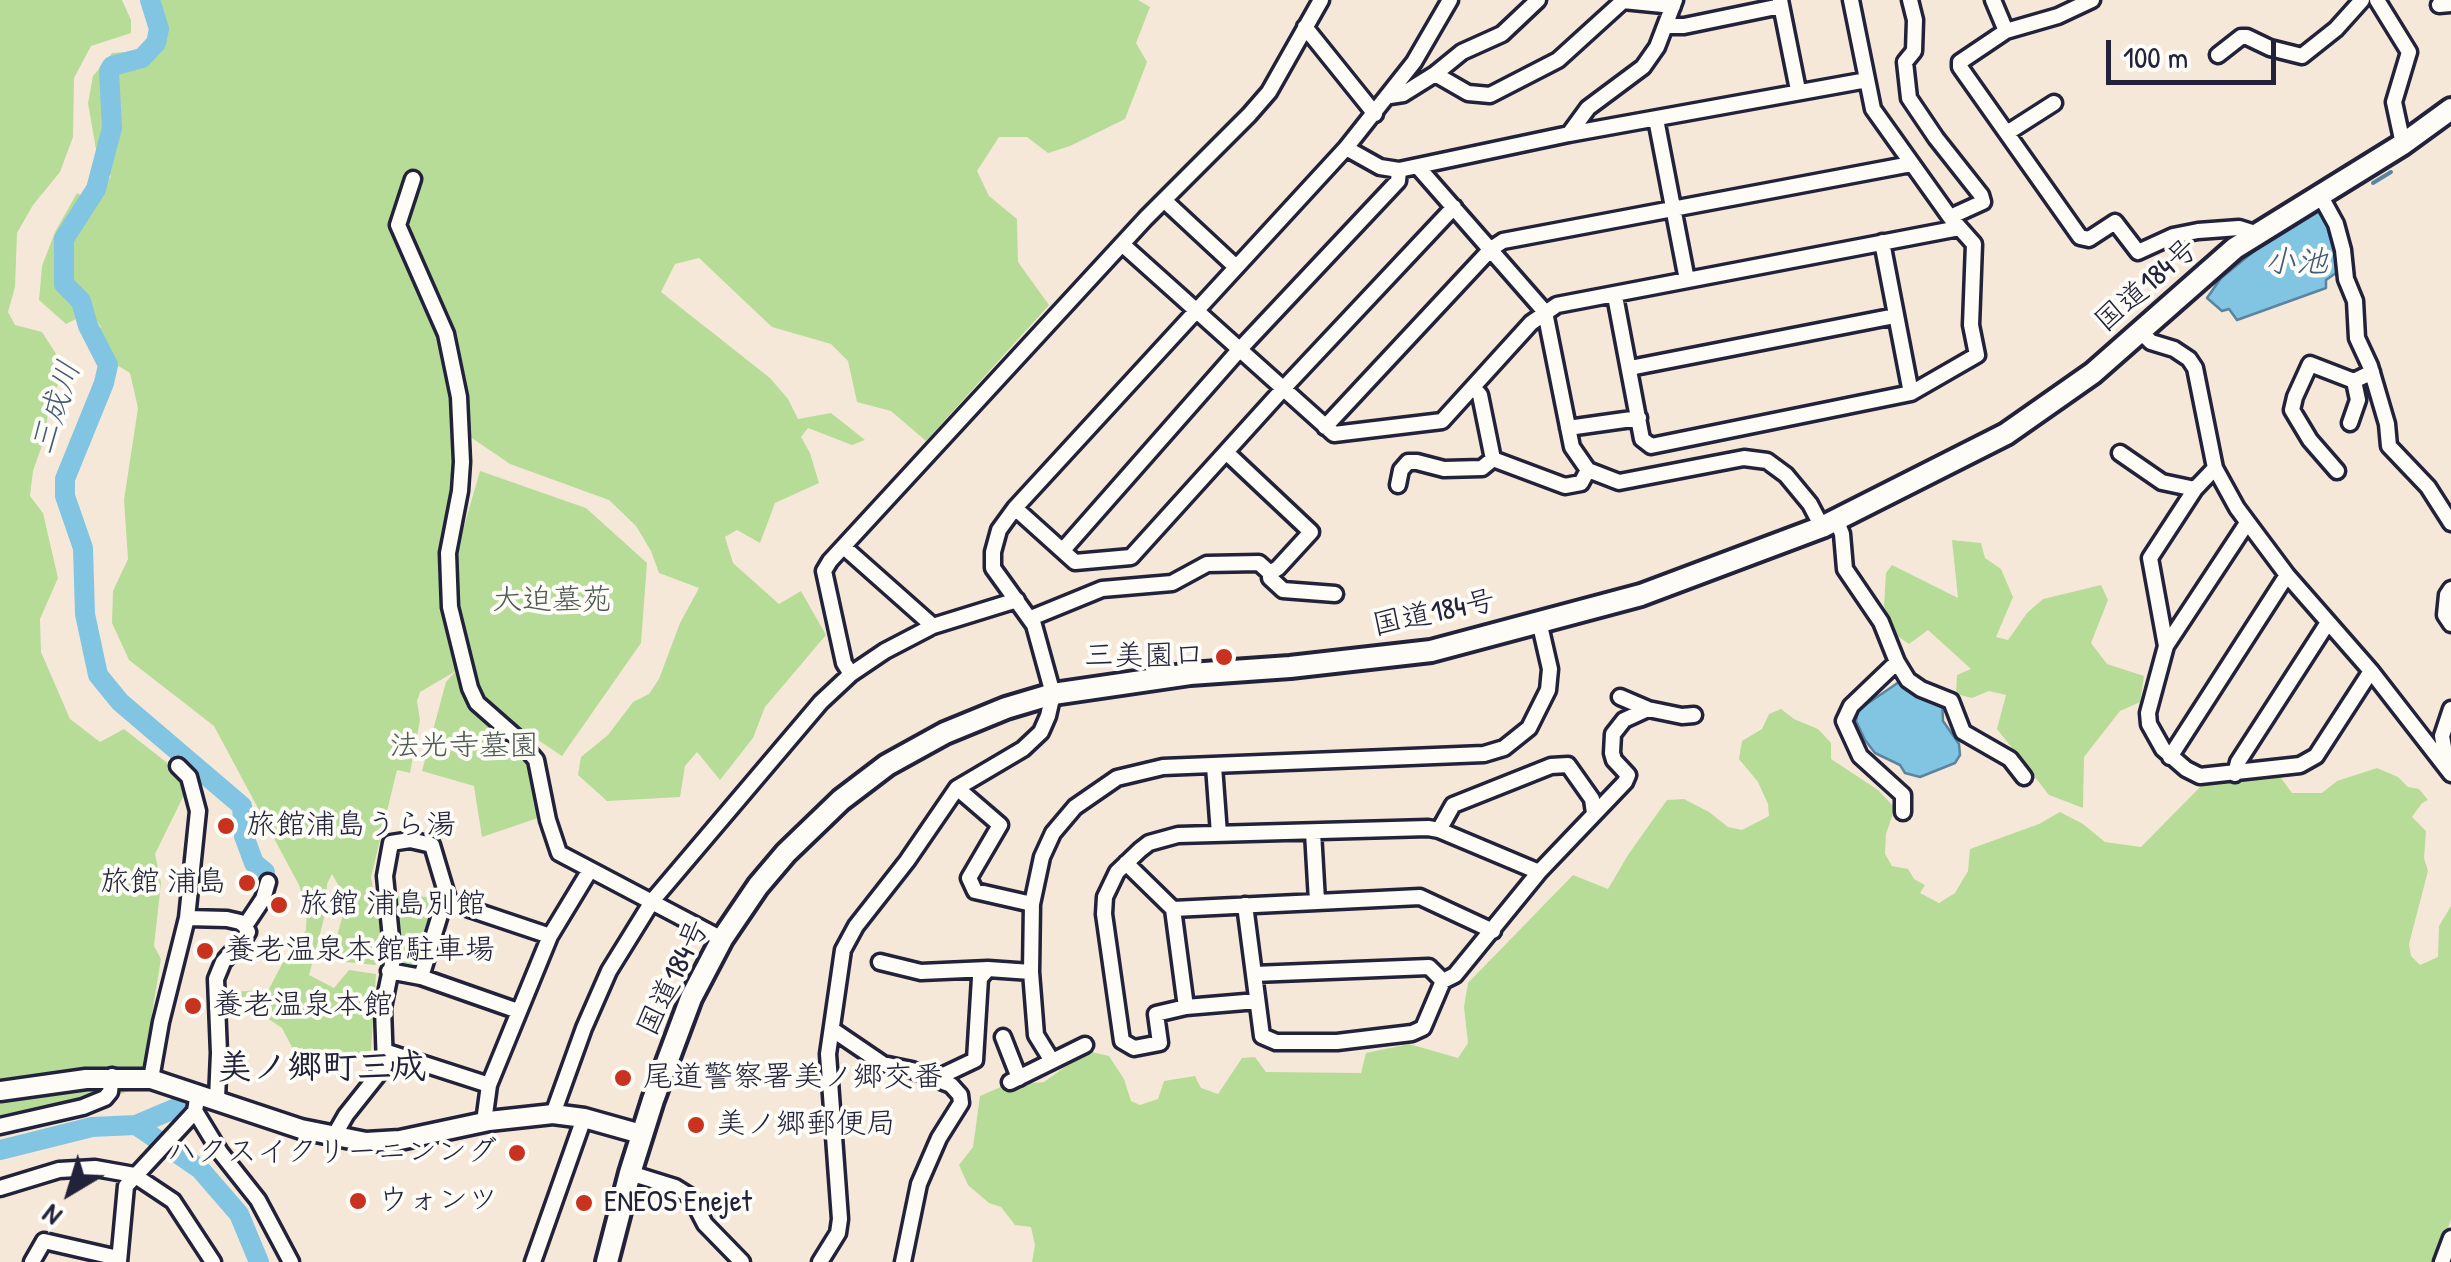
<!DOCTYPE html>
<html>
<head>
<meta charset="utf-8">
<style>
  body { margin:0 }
  #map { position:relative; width:2451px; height:1262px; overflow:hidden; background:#f6e8d9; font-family:"Patrick Hand",sans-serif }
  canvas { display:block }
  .north { position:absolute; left:20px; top:1142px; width:100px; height:100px; -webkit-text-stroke:8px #fdfcf7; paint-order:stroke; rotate:218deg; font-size:28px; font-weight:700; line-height:40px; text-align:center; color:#22223b }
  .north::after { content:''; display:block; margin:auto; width:35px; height:45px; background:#22223b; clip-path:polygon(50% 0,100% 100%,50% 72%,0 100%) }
  .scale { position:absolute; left:2106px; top:40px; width:170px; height:45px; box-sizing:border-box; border:5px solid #22223b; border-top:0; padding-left:12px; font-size:30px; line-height:35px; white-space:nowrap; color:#22223b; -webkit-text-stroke:8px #fdfcf7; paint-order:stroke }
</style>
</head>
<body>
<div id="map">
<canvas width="2451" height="1262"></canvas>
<div class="north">N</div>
<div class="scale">100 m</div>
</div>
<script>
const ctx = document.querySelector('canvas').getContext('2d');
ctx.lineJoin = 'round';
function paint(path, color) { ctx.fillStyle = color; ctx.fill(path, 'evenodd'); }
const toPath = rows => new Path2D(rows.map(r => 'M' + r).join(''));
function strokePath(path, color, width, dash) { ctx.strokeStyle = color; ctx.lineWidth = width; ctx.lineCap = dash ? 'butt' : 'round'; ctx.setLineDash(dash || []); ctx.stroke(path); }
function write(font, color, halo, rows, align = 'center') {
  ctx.font = font + ' "Patrick Hand","Klee One",sans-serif'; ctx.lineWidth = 8; ctx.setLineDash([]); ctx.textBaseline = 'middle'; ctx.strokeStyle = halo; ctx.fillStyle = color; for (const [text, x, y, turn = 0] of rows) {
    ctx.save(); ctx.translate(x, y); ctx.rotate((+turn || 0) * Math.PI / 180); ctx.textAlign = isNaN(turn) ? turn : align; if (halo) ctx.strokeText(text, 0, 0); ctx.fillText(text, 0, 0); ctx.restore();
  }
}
const green = toPath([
  [0,0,122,0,131,20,131,33,91,46,74,78,73,137,60,172,33,205,17,233,15,287,8,312,15,325,42,332,60,360,61,381,49,398,46,434,33,471,30,496,43,513,58,578,40,619,41,652,70,719,100,742,124,729,175,769,185,793,155,854,161,883,154,946,161,959,140,1086,114,1097,0,1129],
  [145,0,1138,0,1150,7,1136,43,1147,62,1125,119,1070,146,1048,153,1027,137,999,137,977,171,989,196,1017,219,1018,262,1049,305,926,441,891,411,857,402,848,361,831,344,772,327,699,258,675,264,661,292,770,378,788,399,798,419,831,413,865,440,852,445,808,428,801,437,810,453,819,483,775,503,760,543,737,530,725,537,733,563,779,604,801,591,826,635,765,707,753,738,720,780,697,752,685,766,680,797,607,801,578,775,581,757,608,735,633,702,649,694,659,679,680,623,699,588,659,573,651,551,636,526,609,500,510,464,466,434,457,450,438,570,447,638,456,671,460,668,496,728,525,756,538,818,482,837,474,786,422,771,446,682,456,671,420,692,417,701,420,720,410,773,397,770,371,877,385,957,375,965,345,962,333,950,342,918,341,890,332,874,327,884,326,911,309,975,334,988,349,970,376,974,371,1051,346,1067,322,1051,310,1067,295,1053,282,1028,267,1018,266,1001,228,999,224,993,269,989,282,964,306,930,307,910,299,885,214,726,129,660,112,623,113,591,128,559,124,500,138,408,130,373,105,358,91,336,101,327,90,312,66,324,39,300,42,266,55,232,77,193,96,203,111,176,97,155,88,103,93,76,112,53,149,50,157,34],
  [480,471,586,508,647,563,641,643,562,756,487,706,467,657,453,564],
  [1952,540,1981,543,1985,558,2001,569,2013,597,1996,637,2008,640,2027,613,2043,599,2101,585,2108,600,2091,643,2107,664,2144,676,2140,702,2120,711,2084,757,2083,808,2049,795,1997,729,2006,695,1989,691,1972,698,1956,694,1957,675,1971,669,1928,630,1909,644,1896,635,1884,606,1886,573,1892,565,1958,598],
  [1781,709,1794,719,1818,729,1831,743,1831,759,1878,790,1895,808,1886,834,1885,854,1892,866,1908,869,1914,879,1925,885,1920,893,1939,903,1955,893,1968,871,1970,849,2039,824,2060,812,2083,824,2105,842,2141,847,2206,781,2278,774,2292,793,2322,793,2337,781,2377,768,2398,777,2408,787,2419,789,2428,800,2422,803,2412,817,2426,831,2424,858,2428,871,2409,944,2411,956,2420,965,2438,957,2439,926,2451,906,2451,1219,2437,1262,1032,1262,1035,1245,1031,1227,1015,1225,1001,1207,989,1203,968,1185,959,1165,973,1147,980,1096,1003,1086,1044,1082,1087,1051,1109,1056,1124,1079,1131,1101,1140,1105,1158,1099,1164,1081,1195,1076,1201,1088,1218,1094,1242,1058,1255,1057,1266,1072,1361,1073,1366,1053,1409,1044,1458,1058,1468,1043,1464,1007,1468,983,1573,875,1608,889,1628,855,1667,800,1684,799,1709,812,1728,827,1742,830,1769,816,1768,804,1758,782,1739,759,1742,741,1762,729,1769,714],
  [390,896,435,897,414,970,394,966]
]);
const water = toPath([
  [2322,208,2337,233,2341,274,2336,273,2326,280,2326,288,2237,320,2229,309,2222,311,2207,298,2221,278,2258,248,2322,208],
  [1899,682,1942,699,1943,721,1959,744,1960,755,1955,763,1920,777,1905,773,1900,765,1875,753,1865,740,1856,721,1858,710,1899,682]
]);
const stream = toPath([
  [2373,183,2391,172]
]);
const river = toPath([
  [150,0,159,29,156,43,142,58,112,66,109,71,112,128,96,189,64,239,64,284,81,301,88,326,108,365,104,383,65,479,65,496,83,548,85,614,98,675,120,702,242,806,244,836,254,863,265,872],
  [136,1125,181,1106],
  [0,1150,92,1127,136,1125,200,1169,239,1214,259,1262]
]);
const minor = toPath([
  [1780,0,1798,90],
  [1910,0,1915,20,1914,51,1905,62,1909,98,1936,138,1981,195,1983,202,1950,217],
  [1993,0,2006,31],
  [2092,0,2058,16,2006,31,1960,62,1960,67,2080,237,2089,239,2115,222,2138,252,2173,236,2198,231,2239,228,2258,234],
  [2377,0,2409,52,2394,102,2403,144],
  [2439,5,2451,4],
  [1667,26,1684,26,1781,6],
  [1305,27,1375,114],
  [2218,55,2241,37,2247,37,2270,48,2302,56,2336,29,2362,0],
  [1435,74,1468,93,1490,95,1558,60,1623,1,1673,6],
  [1390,96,1403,94,1435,74,1462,52,1502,34,1538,0],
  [1656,119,1687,280],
  [2007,133,2054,103],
  [1569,134,1588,108,1643,67,1657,47,1675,0],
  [1346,148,1380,167,1399,170,1569,134,1867,80],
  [1418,167,1545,312,1572,447,1588,470,1619,482,1744,458,1767,461,1786,475,1810,504,1822,527],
  [413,179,398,225,446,334,459,397,462,462,460,491,448,553,449,581,450,607,470,688,477,703,518,739,536,760,548,820,559,853,722,939],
  [2320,195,2336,224,2343,250,2346,279,2355,301,2357,338,2370,366,2387,424,2389,446,2428,487,2451,523],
  [1165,201,1236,267],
  [1882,242,1911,393],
  [1122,244,1334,434,1442,421,1531,323,1557,305,1959,228],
  [1615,296,1642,439,1651,446,1911,393,1977,355,1971,325,1974,244,1950,217,1873,109,1851,0],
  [2142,333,2151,342,2174,349,2189,359,2195,368,2215,468,2237,508,2287,575,2371,671,2451,774],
  [1630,368,1895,316],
  [1473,387,1480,395,1493,459,1565,486,1581,483,1588,470],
  [2350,423,2358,400,2354,381],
  [1325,427,1491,249,1503,241,1911,164],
  [1568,428,1639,418],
  [2120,453,2162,482,2195,489],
  [2215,468,2195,489,2150,558,2166,646,2148,713,2149,724,2163,749,2186,769,2200,776,2300,765,2316,756,2371,671],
  [2337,471,2310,440,2292,410,2295,397,2310,364,2354,381,2372,372],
  [1398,485,1401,470,1408,462,1417,462,1444,469,1482,468,1493,459],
  [1015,508,1075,562,1131,557,1283,389,1454,207],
  [1836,519,1842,534,1845,569,1881,622,1897,662,1908,680,1921,689,1951,701,1963,732,2010,759,2024,777],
  [845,548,933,626],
  [1063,550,1240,349,1398,181,1399,170],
  [1270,573,1270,578,1283,590,1335,594],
  [2451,589,2447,595,2445,615,2451,624],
  [1031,618,1102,589,1172,583,1207,564,1259,563,1270,573,1278,568,1311,532,1226,452],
  [2166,646,2247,523],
  [1897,662,1851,706,1844,721,1860,756,1903,795,1903,812],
  [851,674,844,663,824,571,830,561,1146,218,1249,115,1269,92,1321,0],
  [1620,697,1648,709,1682,716,1694,715],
  [2170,757,2287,575],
  [1214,766,1219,834],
  [2448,770,2442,736,2451,709],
  [2235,774,2238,762,2327,624],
  [957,788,1000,825,969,878,975,891,1032,904],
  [1439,830,1453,805,1551,766,1568,765,1592,799,1594,813],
  [1313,832,1317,901],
  [1126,863,1173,909,1420,897,1493,931],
  [1245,905,1262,1036,1276,1042,1337,1042,1412,1033,1423,1028,1443,981,1455,975,1539,872,1625,782,1628,775,1614,760,1612,753,1613,734,1624,720,1648,709],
  [1173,909,1186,1007],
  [187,918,227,919,240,922,245,926],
  [880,962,921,972,988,969],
  [389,971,421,977,518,1011],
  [1254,974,1429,967,1443,981],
  [421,977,443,905,449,902,550,936],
  [1257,1001,1186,1007,1156,1014,1160,1043,1134,1048,1122,1041,1104,914,1105,897,1117,872,1140,850,1149,843,1178,835,1428,828,1439,830,1539,872],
  [833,1030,883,1064,912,1070,951,1085,960,1095,961,1103,939,1138,919,1184,903,1262],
  [1003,1037,1019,1078],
  [387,1052,489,1085],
  [1052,1061,1036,1035,1031,972,1032,904,1042,857,1053,833,1075,807,1117,778,1163,767,1484,754,1504,748,1529,728,1548,690,1550,669,1539,621],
  [151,1079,161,1022,187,918,198,811,189,777,178,766],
  [935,1079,975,1060,980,978,988,969,1031,972],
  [1010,1082,1085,1045],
  [217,1099,219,1053,216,979,223,962,244,939,248,932,245,926,263,899,268,882],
  [195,1111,220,1152,258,1200,291,1262],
  [553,1114,584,1028,609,971,653,900,821,702,851,674,885,651,933,626,1017,600],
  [484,1122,489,1085,550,936,590,870],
  [0,1126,83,1107,105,1098,110,1092,112,1076],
  [334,1136,346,1115,385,1066,383,1008,393,959,385,876,391,843,410,840,432,845,449,902],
  [630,1173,675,1187,691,1197,705,1224,742,1262],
  [0,1188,59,1170,95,1168,134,1175,173,1201,213,1262],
  [32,1262,44,1241,118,1258],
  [119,1262,126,1186,189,1118,195,1111,198,1093],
  [533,1262,584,1118],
  [820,1262,838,1233,840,1219,828,1054,843,950,856,926,907,861,957,788,1023,749,1041,732,1048,716,1053,694,1034,625,993,568,993,552,999,530,1015,508,1346,148,1414,62,1450,0],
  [2442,1262,2451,1238]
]);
const major = toPath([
  [0,1091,86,1079,151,1079,301,1129,366,1142,400,1140,489,1121,553,1114,584,1118,641,1134]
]);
const highway = toPath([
  [607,1262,630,1173,653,1100,691,998,722,939,758,886,786,853,841,800,887,765,945,733,1006,708,1053,694,1190,674,1290,667,1431,651,1641,595,1822,527,2006,434,2093,373,2235,248,2403,144,2451,109]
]);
const markers = [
  [1224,657,10,"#c8321e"],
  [226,826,10,"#c8321e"],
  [247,883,10,"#c8321e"],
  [279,905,10,"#c8321e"],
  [205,951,10,"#c8321e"],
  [193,1006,10,"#c8321e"],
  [623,1078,10,"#c8321e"],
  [696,1125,10,"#c8321e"],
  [517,1153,10,"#c8321e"],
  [358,1201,10,"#c8321e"],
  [584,1203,10,"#c8321e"]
];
const streetNames = [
  ["国道184号",2147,286,-41],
  ["国道184号",1434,614,-12],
  ["国道184号",674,978,-64]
];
const parkNames = [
  ["大迫墓苑",552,601],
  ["法光寺墓園",464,747]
];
const poiNames = [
  ["三美園口",1204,657,"right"],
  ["旅館浦島うら湯",246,826],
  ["旅館 浦島",227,883,"right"],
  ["旅館 浦島別館",299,905],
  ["養老温泉本館駐車場",225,951],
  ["養老温泉本館",213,1006],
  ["尾道警察署美ノ郷交番",643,1078],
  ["美ノ郷郵便局",716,1125],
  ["ハクスイクリーニンング",497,1153,"right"],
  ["ウォンツ",378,1201],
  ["ENEOS Enejet",604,1203]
];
const waterNames = [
  ["小池",2296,263],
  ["三成川",57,408,-72]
];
const quarterNames = [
  ["美ノ郷町三成",322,1069]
];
paint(green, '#b7dc98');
paint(water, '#81c5e2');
strokePath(water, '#5b849f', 2.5);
strokePath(stream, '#5b849f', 4);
strokePath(river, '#81c5e2', 20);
strokePath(minor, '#22223b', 21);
strokePath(major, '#22223b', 25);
strokePath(highway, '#22223b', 28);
strokePath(minor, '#fdfcf7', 14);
strokePath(major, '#fdfcf7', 18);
strokePath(highway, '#fdfcf7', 20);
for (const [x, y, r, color] of markers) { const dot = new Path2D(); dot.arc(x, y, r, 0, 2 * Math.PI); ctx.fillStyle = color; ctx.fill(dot); strokePath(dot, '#fdfcf7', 4); }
write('30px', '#22223b', '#fdfcf7', streetNames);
write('30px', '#4f5a57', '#fdfcf7', parkNames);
write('30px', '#22223b', '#fdfcf7', poiNames, 'left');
write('italic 32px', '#435b75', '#fdfcf7', waterNames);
write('bold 35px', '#22223b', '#fdfcf7', quarterNames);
</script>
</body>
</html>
